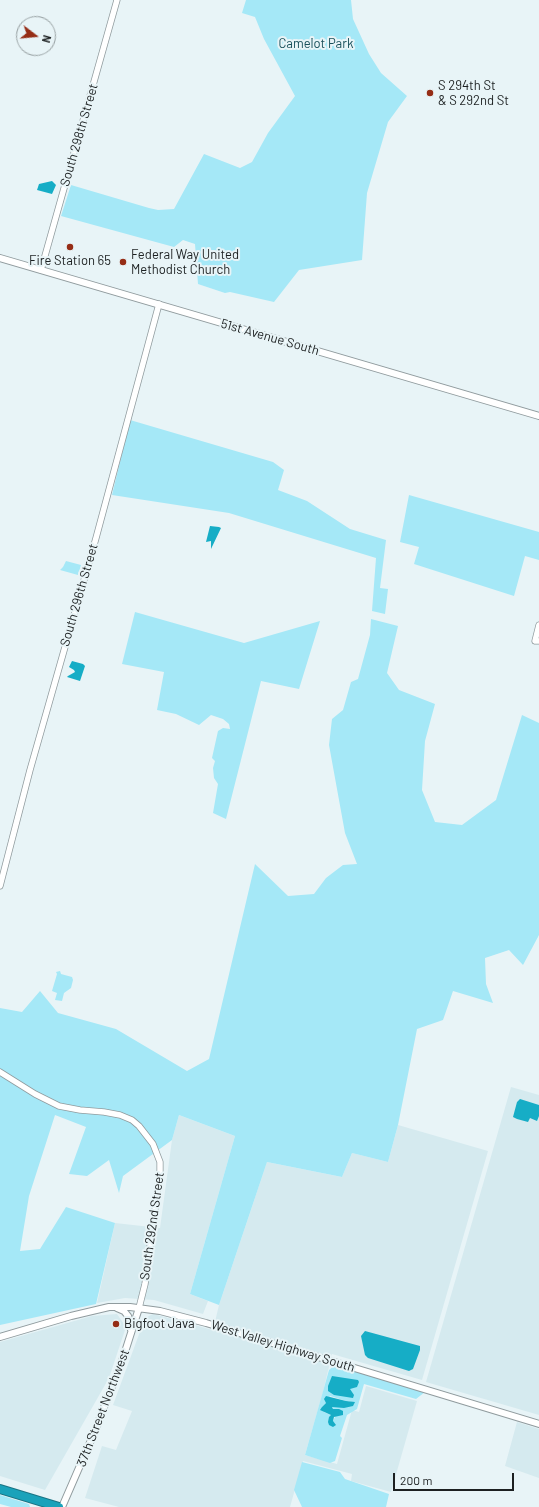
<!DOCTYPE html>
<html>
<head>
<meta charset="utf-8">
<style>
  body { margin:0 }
  #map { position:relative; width:539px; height:1507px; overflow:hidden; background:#e8f4f7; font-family:Barlow,sans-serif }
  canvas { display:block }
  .north { position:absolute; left:16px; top:16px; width:40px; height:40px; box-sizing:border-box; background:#e8f4f7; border:1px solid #969fa1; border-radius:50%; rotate:106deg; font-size:11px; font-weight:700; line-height:16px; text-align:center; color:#1c2021 }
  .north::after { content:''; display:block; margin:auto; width:14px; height:18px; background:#952d16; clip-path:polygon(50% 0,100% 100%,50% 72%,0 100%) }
  .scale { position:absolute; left:393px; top:1473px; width:121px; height:18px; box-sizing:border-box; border:2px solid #1c2021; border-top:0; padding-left:5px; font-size:12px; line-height:14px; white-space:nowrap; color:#1c2021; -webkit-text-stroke:3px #e8f4f7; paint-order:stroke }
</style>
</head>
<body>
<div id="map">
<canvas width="539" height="1507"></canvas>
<div class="north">N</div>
<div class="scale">200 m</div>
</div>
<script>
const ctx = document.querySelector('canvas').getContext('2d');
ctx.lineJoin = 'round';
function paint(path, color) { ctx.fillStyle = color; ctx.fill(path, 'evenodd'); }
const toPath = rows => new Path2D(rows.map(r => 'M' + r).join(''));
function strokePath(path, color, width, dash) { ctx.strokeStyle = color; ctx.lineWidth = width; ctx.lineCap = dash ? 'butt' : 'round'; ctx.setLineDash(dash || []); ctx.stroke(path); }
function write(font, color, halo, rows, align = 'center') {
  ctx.font = font + ' Barlow,sans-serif'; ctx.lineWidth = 4; ctx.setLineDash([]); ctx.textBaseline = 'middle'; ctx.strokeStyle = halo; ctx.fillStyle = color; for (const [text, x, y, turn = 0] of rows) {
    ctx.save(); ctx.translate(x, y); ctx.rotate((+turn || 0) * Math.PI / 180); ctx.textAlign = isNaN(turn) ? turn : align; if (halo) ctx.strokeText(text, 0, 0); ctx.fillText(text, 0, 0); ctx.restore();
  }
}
const built = toPath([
  [511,1087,539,1095,539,1415,426,1382],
  [179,1115,235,1136,190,1294,208,1301,203,1314,154,1300,125,1298,97,1303,115,1223,160,1228,172,1140],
  [398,1125,488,1151,422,1380,332,1354,323,1392,305,1455,337,1464,352,1410,359,1412,366,1386,417,1401,391,1492,351,1481,352,1474,303,1461,290,1507,119,1507,85,1498,102,1446,116,1450,132,1411,113,1405,145,1318,153,1314,213,1330,219,1305,267,1162,342,1177,352,1153,388,1162],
  [117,1314,126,1327,109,1378,45,1490,0,1476,0,1342,92,1316],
  [517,1422,539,1429,539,1478,505,1466]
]);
const green = toPath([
  [246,0,351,0,353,19,369,54,381,73,407,96,388,122,367,193,362,260,299,270,274,302,230,292,225,293,198,284,195,244,183,240,174,247,61,216,71,185,149,208,158,210,174,209,204,154,240,168,252,162,268,133,295,96,264,39,255,17,242,13],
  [130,420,273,462,284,470,278,490,307,501,350,529,386,540,380,588,388,589,385,614,372,611,376,558,229,513,112,495],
  [409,495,539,532,539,560,525,556,514,596,414,564,419,547,400,542],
  [66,561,81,565,78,575,60,570,63,567],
  [135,612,244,643,320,621,299,689,261,681,226,819,213,813,218,784,214,778,213,768,215,761,212,758,218,731,223,728,230,729,229,724,223,719,211,715,199,725,176,714,157,710,164,672,122,664],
  [371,619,398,626,387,673,399,690,435,704,425,741,422,790,435,822,462,825,496,800,522,715,539,723,539,935,523,965,509,950,485,958,486,984,493,1003,453,991,443,1020,417,1029,398,1125,388,1162,352,1153,342,1177,267,1162,219,1305,190,1294,235,1136,179,1115,172,1140,123,1176,119,1193,109,1160,87,1176,69,1174,86,1127,55,1115,29,1196,20,1251,40,1249,66,1207,115,1223,96,1304,0,1325,0,1008,22,1012,40,991,58,1013,116,1029,187,1071,209,1059,255,864,288,896,314,894,326,878,343,865,357,864,345,833,329,745,332,719,343,710,351,682,358,679,370,635],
  [60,971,61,974,72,977,73,980,71,988,64,993,62,1001,55,1000,57,993,52,991,57,974,56,972],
  [336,1364,425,1392,416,1399,364,1384,357,1409,347,1415,340,1436,342,1438,335,1461,330,1463,305,1455,329,1370],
  [330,1396,346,1401,351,1401,338,1407,332,1407,333,1409,339,1409,333,1421,331,1415,324,1412,322,1407,326,1403],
  [302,1462,340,1472,345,1479,389,1494,386,1507,302,1507,294,1490],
  [0,1495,29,1504,30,1507,11,1507,0,1504]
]);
const water = toPath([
  [52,181,56,185,52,194,37,190,39,184],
  [210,526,219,527,221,528,211,549,211,541,206,542],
  [72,661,83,664,85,666,80,681,67,677,68,676,75,672,74,670,69,667],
  [520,1099,539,1105,539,1116,537,1121,530,1118,528,1122,517,1119,513,1117,517,1102],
  [365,1331,420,1346,420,1350,413,1369,409,1371,368,1358,365,1355,361,1336],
  [332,1376,358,1380,359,1382,357,1387,350,1389,354,1395,353,1398,334,1395,328,1391,328,1386],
  [326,1396,346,1401,355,1402,353,1406,344,1408,332,1407,333,1409,339,1409,343,1411,343,1415,334,1417,333,1421,336,1425,333,1427,329,1425,328,1422,329,1417,331,1415,320,1410,322,1407,326,1403,324,1399]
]);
const tertiary = toPath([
  [41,270,117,0],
  [539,625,535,641,539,641],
  [0,886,30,770,96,538,159,304],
  [0,1072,35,1094,59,1106,80,1110,104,1112,120,1115,132,1120,139,1126,153,1144,160,1162,160,1172,145,1284,139,1308]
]);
const secondary = toPath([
  [0,258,539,416],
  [117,1308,124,1311,128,1316,130,1322,131,1330],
  [0,1337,71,1316,109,1307,130,1307,160,1311,206,1323,539,1424],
  [62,1507,95,1431,124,1355,139,1308]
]);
const motorway = toPath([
  [0,1489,59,1507]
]);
const markers = [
  [430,93,4,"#952d16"],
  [70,247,4,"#952d16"],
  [123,262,4,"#952d16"],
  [116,1324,4,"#952d16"]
];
const parkNames = [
  ["Camelot Park",316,44]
];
const poiNames = [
  ["S 294th St",438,86],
  ["& S 292nd St",438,101],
  ["Federal Way United",131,255],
  ["Methodist Church",131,270],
  ["Fire Station 65",70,261,"center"],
  ["Bigfoot Java",124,1324]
];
const streetNames = [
  ["South 298th Street",79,135,-74],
  ["51st Avenue South",270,337,16],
  ["South 296th Street",79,595,-74],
  ["South 292nd Street",152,1226,-82],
  ["West Valley Highway South",283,1346,17],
  ["37th Street Northwest",103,1408,-69]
];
paint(built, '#d5eaef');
paint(green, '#a5e8f7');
paint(water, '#16adc6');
strokePath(tertiary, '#909b9e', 7);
strokePath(secondary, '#909b9e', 8);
strokePath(motorway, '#1b7484', 10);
strokePath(tertiary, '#fff', 5.5);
strokePath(secondary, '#fff', 6);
strokePath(motorway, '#1aa2ba', 8);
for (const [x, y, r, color] of markers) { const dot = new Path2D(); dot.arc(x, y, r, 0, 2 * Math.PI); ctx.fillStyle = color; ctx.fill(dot); strokePath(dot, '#e8f4f7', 1.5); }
write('13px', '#19505b', '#e8f4f7', parkNames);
write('13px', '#1c2021', '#e8f4f7', poiNames, 'left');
write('13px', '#1c2021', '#e8f4f7', streetNames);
</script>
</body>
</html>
